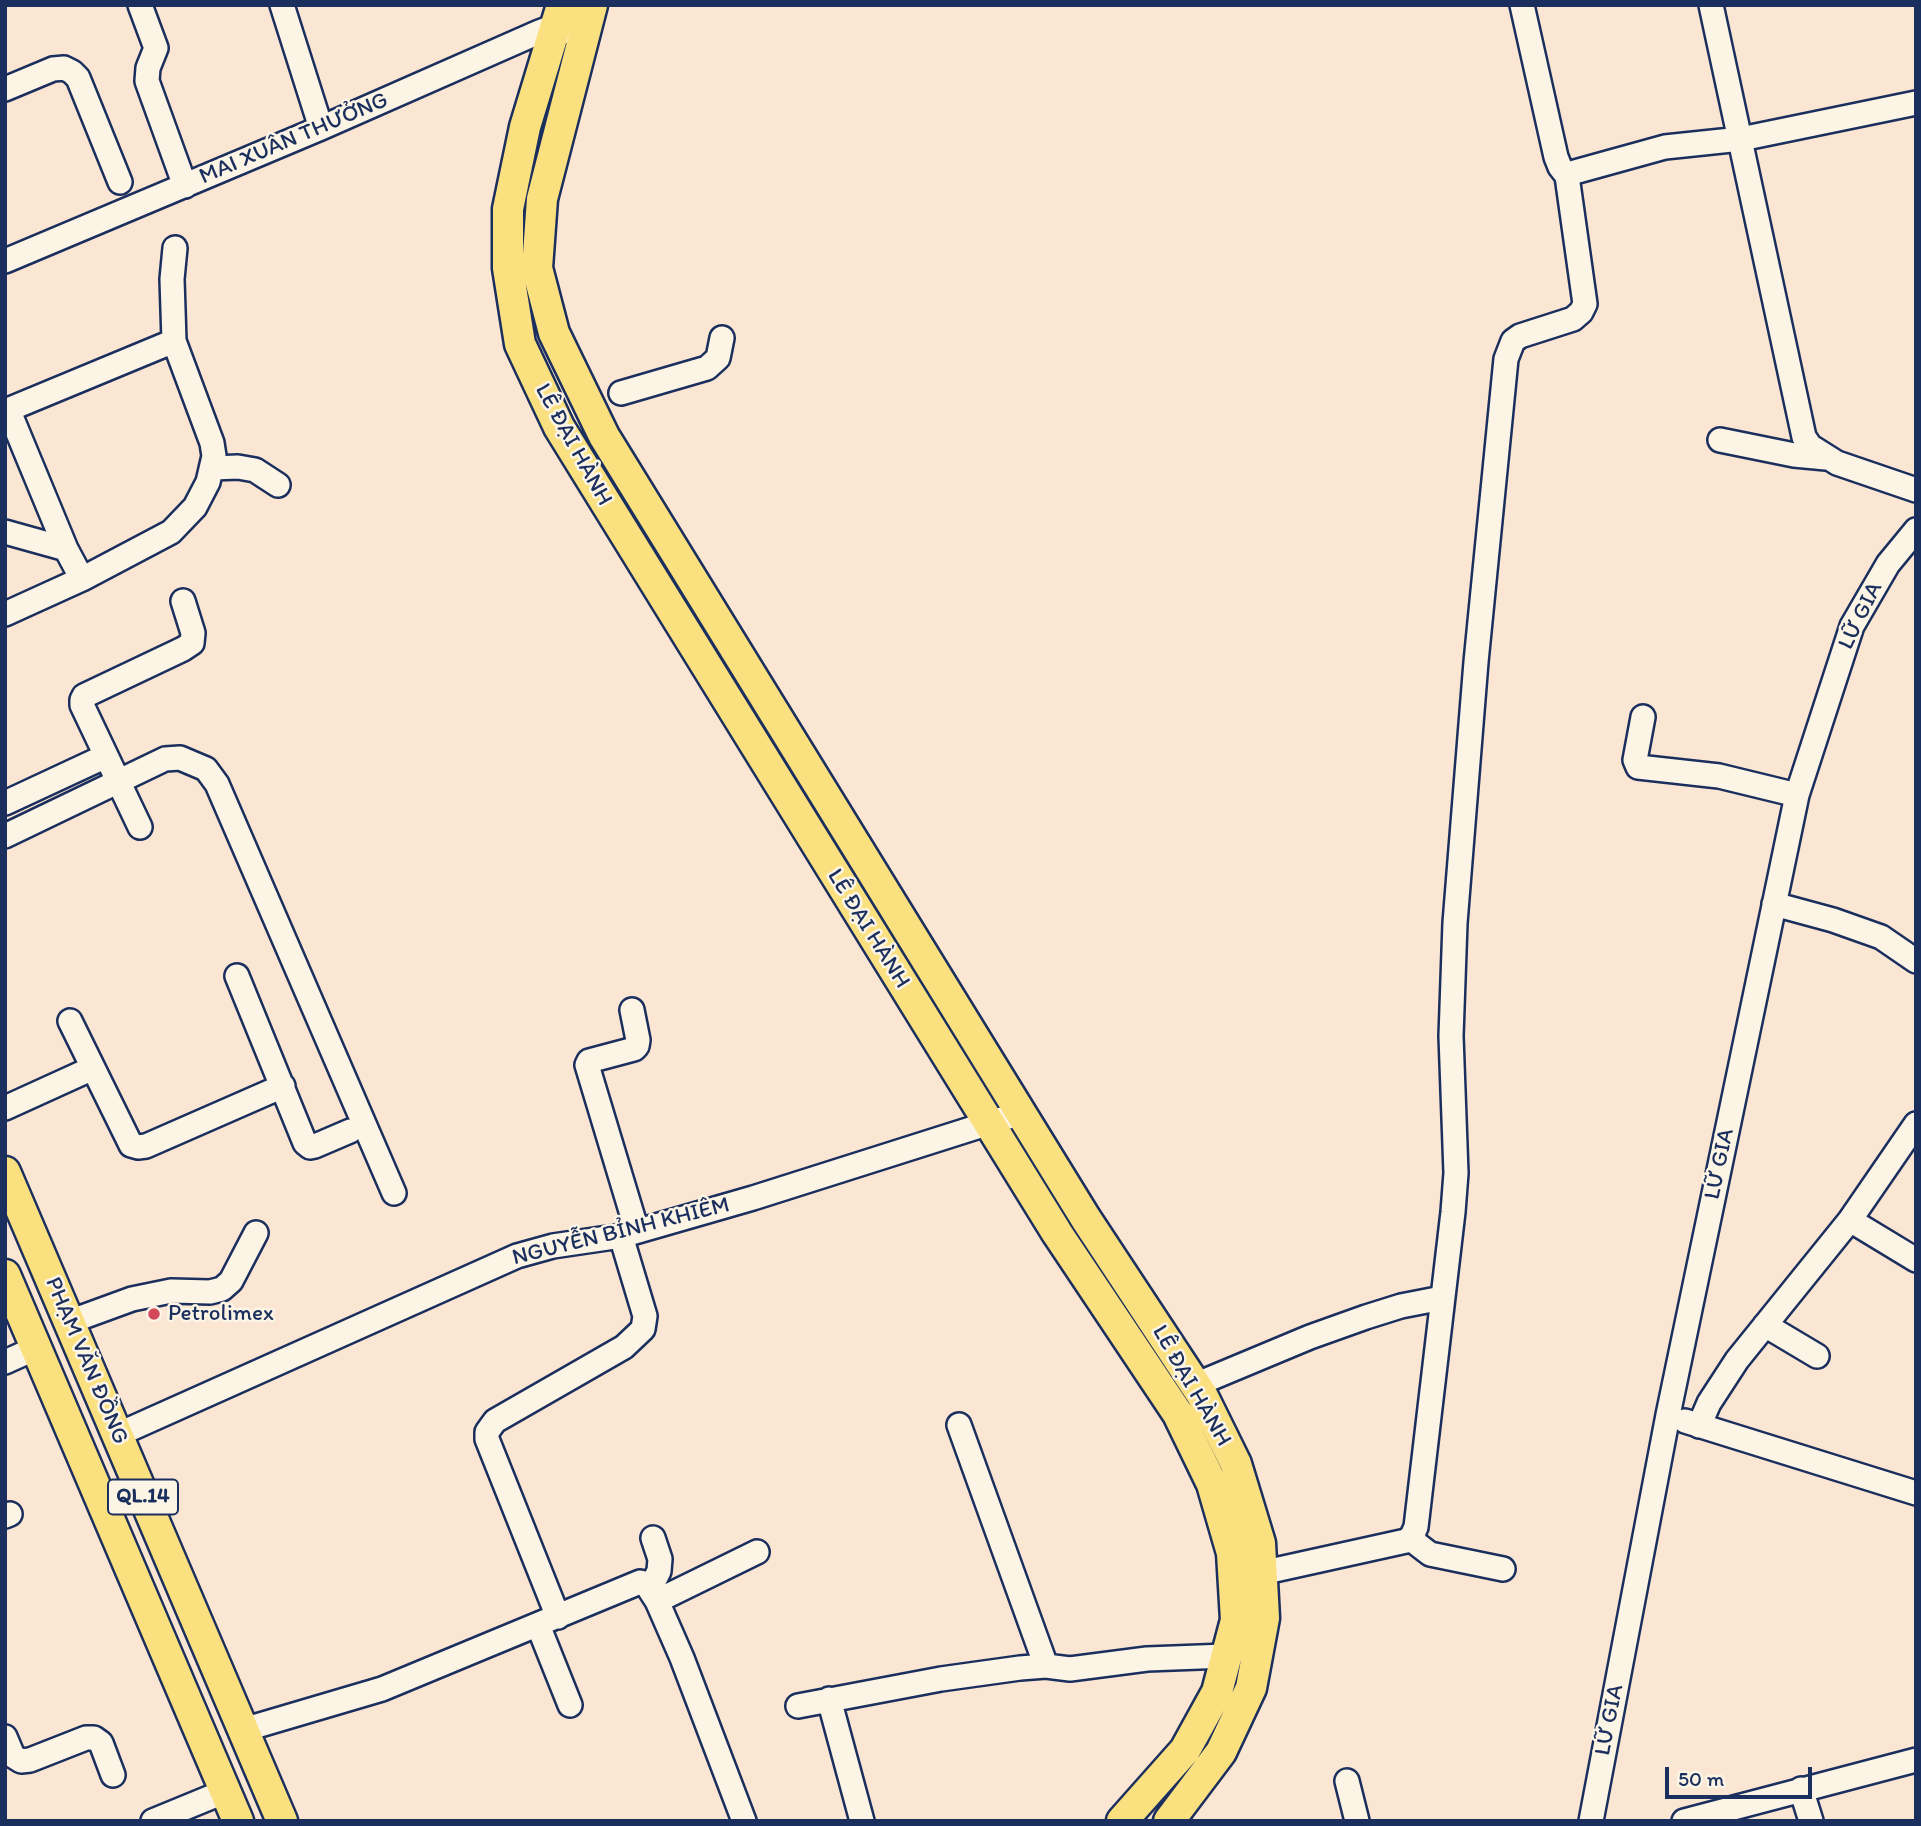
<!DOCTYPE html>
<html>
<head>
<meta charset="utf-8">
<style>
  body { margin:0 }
  #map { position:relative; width:1921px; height:1826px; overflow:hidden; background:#fae6d2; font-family:Itim,sans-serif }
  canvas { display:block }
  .frame { position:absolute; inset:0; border:7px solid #1b2f5e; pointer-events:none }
  .scale { position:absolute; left:1665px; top:1767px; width:147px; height:32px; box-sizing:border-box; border:4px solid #1b2f5e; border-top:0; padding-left:9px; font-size:21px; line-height:24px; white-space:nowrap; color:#1b2f5e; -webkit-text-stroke:5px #fcf5e5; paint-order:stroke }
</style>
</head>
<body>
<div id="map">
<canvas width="1921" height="1826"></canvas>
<div class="frame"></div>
<div class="scale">50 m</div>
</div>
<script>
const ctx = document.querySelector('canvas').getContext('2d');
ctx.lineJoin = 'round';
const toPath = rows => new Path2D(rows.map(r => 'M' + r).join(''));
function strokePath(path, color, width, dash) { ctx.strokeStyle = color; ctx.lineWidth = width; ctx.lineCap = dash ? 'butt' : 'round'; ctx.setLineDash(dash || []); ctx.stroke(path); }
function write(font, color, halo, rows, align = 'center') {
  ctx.font = font + ' Itim,sans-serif'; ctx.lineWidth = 5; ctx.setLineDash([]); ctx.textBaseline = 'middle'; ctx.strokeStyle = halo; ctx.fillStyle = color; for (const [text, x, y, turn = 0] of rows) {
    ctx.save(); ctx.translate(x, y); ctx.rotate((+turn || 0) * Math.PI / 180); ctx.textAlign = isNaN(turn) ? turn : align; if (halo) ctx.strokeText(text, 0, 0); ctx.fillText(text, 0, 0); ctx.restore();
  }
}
const minor = toPath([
  [140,5,156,48,148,68,147,81,185,186],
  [282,5,321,128],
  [1522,5,1556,157,1560,167,1567,176],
  [1711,5,1804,437,1810,446,1837,463,1916,490],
  [5,89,53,69,64,68,72,72,78,78,120,182],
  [5,261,321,128,539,32,555,26,583,37],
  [174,341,172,279,175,248],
  [621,393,707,368,718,358,722,338],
  [8,409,66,549,82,579],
  [5,411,174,341,212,443,214,456,208,482,195,507,171,532,82,579,5,614],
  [1720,440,1794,455,1826,458],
  [213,468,238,467,255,470,278,485],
  [5,532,66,549],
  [1643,717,1635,760,1638,767,1719,776,1797,795],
  [5,803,106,756],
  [140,827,82,705,82,700,84,696,183,649,192,643,193,633,183,601],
  [5,836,165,759,180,758,206,769,217,784,394,1193],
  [1774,904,1833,920,1881,937,1916,961],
  [237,976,305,1143,310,1147,315,1146,350,1131],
  [632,1010,638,1040,637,1046,634,1049,589,1061,587,1065,637,1231],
  [70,1021,131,1145,138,1147,146,1146,283,1086],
  [5,1108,93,1068],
  [1850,1220,1916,1260],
  [69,1322,132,1299,171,1291,210,1292,222,1289,231,1281,256,1233],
  [1765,1325,1817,1356],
  [5,1362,36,1348],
  [1195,1385,1310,1337,1366,1317,1401,1306,1442,1298],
  [1685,1421,1916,1493],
  [959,1425,1046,1666],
  [1699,1426,1709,1403,1737,1360,1850,1220,1916,1124],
  [117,1435,517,1256,553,1246,621,1236,753,1198,1021,1113],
  [5,1516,10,1514],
  [1412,1536,1417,1544,1430,1554,1503,1569],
  [1261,1573,1406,1541,1412,1536,1416,1527,1453,1212,1456,1173,1451,1036,1455,923,1476,662,1506,359,1513,341,1520,336,1573,319,1581,312,1585,304,1567,176,1571,173,1665,147,1741,139,1916,103],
  [650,1589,659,1571,660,1559,653,1538],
  [657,1601,757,1552],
  [558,1617,487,1439,487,1432,495,1421,624,1347,643,1329,645,1316,621,1236],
  [538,1625,570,1705],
  [829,1699,862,1821],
  [798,1706,941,1679,1020,1668,1046,1666,1070,1669,1147,1659,1226,1656],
  [243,1730,382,1689,640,1582,646,1584,657,1601,682,1658,744,1821],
  [5,1737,13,1756,21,1761,30,1760,86,1738,94,1738,101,1743,113,1775],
  [1347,1781,1357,1821],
  [1801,1789,1811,1821],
  [153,1821,226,1791],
  [1591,1821,1668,1415,1797,795,1852,626,1888,564,1916,530],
  [1684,1821,1916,1760]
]);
const major = toPath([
  [562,5,525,127,508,209,508,268,520,344,559,427,1057,1233,1178,1414,1212,1484,1232,1553,1236,1620,1217,1692,1185,1750,1122,1821],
  [592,5,542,199,537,268,554,333,604,436,1086,1219,1202,1395,1236,1464,1260,1543,1264,1618,1251,1688,1221,1752,1169,1821],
  [5,1172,282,1821],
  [5,1275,238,1821]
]);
const markers = [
  [154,1314,7,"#d1495b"]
];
const shields = [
  [143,1497,70]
];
const shieldNames = [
  ["QL.14",143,1497]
];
const streetNames = [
  ["MAI XUÂN THƯỞNG",294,139,-23],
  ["LÊ ĐẠI HÀNH",573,445,61],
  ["LỮ GIA",1861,616,-64],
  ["LÊ ĐẠI HÀNH",868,929,58],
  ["LỮ GIA",1720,1164,-78],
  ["NGUYỄN BỈNH KHIÊM",621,1232,-14],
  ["PHẠM VĂN ĐỒNG",86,1361,67],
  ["LÊ ĐẠI HÀNH",1191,1386,60],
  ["LỮ GIA",1610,1720,-79]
];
const poiNames = [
  ["Petrolimex",168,1314]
];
strokePath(minor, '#1b2f5e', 28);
strokePath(major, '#1b2f5e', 35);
strokePath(minor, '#fcf5e5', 23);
strokePath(major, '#fbe080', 30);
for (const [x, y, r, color] of markers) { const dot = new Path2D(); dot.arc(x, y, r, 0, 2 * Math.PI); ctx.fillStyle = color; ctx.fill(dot); strokePath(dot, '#fcf5e5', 2.5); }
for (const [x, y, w] of shields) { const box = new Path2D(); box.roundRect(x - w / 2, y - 17.5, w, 35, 5); ctx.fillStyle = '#fcf5e5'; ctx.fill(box); strokePath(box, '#1b2f5e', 2); }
write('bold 21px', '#1b2f5e', null, shieldNames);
write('23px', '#1b2f5e', '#fcf5e5', streetNames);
write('23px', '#1b2f5e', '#fcf5e5', poiNames, 'left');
</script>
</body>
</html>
